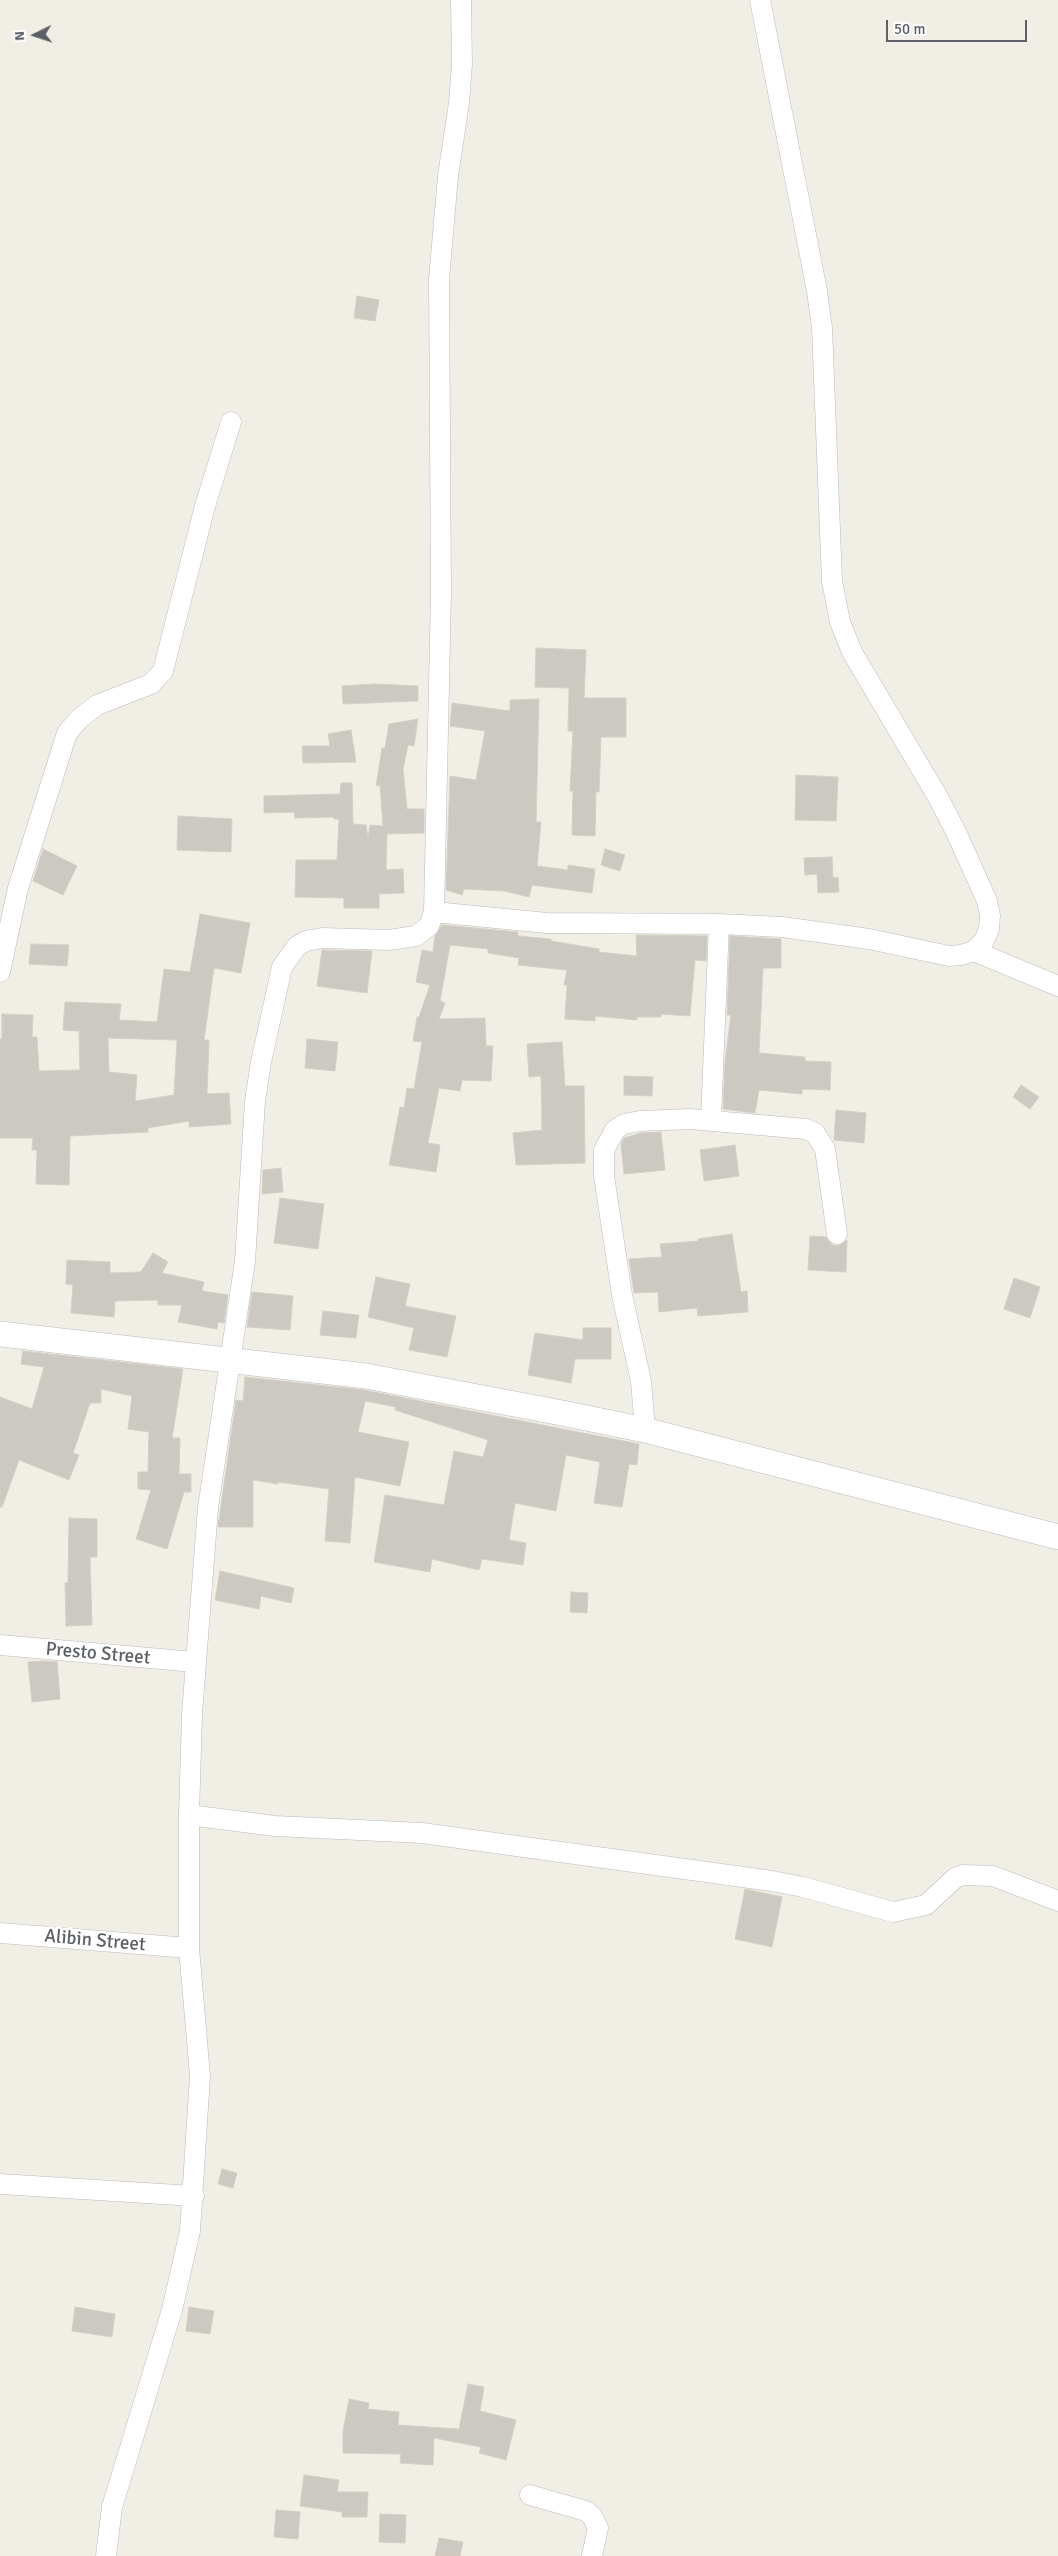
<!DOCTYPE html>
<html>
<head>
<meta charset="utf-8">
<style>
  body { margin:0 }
  #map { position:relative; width:1058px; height:2556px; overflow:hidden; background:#f0eee5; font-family:Signika,sans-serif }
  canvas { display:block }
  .north { position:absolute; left:10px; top:10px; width:50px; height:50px; -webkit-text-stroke:4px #fff; paint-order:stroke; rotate:266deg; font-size:14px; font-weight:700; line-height:20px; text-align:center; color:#5d6167 }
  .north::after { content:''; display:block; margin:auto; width:18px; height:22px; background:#5d6167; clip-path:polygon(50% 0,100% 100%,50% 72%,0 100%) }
  .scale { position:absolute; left:886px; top:20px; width:141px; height:22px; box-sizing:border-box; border:2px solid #5d6167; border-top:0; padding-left:6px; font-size:15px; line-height:18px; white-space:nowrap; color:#5d6167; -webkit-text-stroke:4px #fff; paint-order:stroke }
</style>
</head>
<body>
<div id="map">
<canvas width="1058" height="2556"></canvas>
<div class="north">N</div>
<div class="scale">50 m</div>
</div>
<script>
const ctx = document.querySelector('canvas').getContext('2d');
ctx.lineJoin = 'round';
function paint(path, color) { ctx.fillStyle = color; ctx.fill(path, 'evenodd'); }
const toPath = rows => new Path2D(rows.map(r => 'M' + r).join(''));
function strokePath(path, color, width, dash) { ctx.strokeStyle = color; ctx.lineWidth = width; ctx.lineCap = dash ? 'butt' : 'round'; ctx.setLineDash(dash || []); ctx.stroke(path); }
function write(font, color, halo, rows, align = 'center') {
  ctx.font = font + ' Signika,sans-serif'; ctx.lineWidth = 5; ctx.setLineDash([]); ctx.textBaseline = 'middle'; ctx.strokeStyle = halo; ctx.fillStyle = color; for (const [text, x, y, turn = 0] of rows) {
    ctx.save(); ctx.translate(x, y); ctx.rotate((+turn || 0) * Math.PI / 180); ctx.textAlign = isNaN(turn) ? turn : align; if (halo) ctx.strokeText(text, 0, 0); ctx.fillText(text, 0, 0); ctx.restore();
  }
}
const building = toPath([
  [357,296,379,300,375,321,354,318,357,296],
  [536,648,586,650,584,698,626,698,626,737,601,737,599,792,596,792,595,836,572,835,573,791,570,791,573,731,568,731,569,688,535,687,536,648],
  [374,684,418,686,418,701,343,704,342,686,374,684],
  [539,699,536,822,541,822,537,866,568,870,568,865,595,869,592,893,532,885,529,897,504,891,464,889,462,895,446,890,450,776,476,780,485,731,450,726,452,703,510,711,510,700,539,699],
  [418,719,414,746,408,745,403,769,407,809,424,809,424,833,387,834,386,870,403,869,404,893,379,894,379,908,344,908,344,898,295,897,296,860,337,860,339,819,334,819,334,817,295,818,294,812,264,813,264,796,340,794,341,783,352,783,353,824,366,825,368,838,370,825,383,826,380,785,376,786,382,748,385,748,389,724,418,719],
  [351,730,356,762,303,763,302,746,330,746,328,734,351,730],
  [796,775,838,777,836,821,795,820,796,775],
  [178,816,232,819,231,852,177,850,178,816],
  [43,849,77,866,63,895,33,881,43,849],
  [605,849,625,855,620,871,601,865,605,849],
  [832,857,833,878,838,877,839,892,818,893,817,874,805,875,804,858,832,857],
  [200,914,250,923,241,973,214,968,204,1040,209,1040,207,1094,229,1093,231,1124,189,1127,189,1121,148,1128,148,1132,70,1136,69,1185,36,1184,37,1150,32,1150,33,1138,0,1138,0,1039,2,1039,2,1014,33,1015,32,1037,37,1037,39,1071,80,1070,79,1031,63,1030,65,1002,121,1004,119,1020,157,1022,164,969,190,972,200,914],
  [108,1038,177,1040,174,1095,135,1101,137,1075,109,1072,108,1038],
  [442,925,518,932,518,936,551,939,551,941,599,949,599,952,637,956,636,935,707,936,706,961,695,960,690,1016,661,1014,661,1017,637,1017,637,1020,595,1016,595,1021,565,1019,567,985,564,985,567,970,518,965,519,958,488,953,488,949,450,945,440,1001,445,1003,439,1019,485,1018,486,1046,493,1046,491,1081,462,1080,460,1091,439,1088,428,1143,440,1145,436,1172,389,1165,400,1107,404,1108,407,1088,414,1089,422,1042,413,1041,417,1017,419,1017,430,985,416,982,422,950,433,952,435,936,442,925],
  [730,936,781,939,781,968,763,968,759,1053,805,1057,805,1061,831,1062,830,1090,802,1089,802,1094,759,1090,755,1113,723,1109,725,1061,731,1015,727,1015,730,936],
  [31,944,69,945,67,966,29,964,31,944],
  [322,950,372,951,367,993,317,986,322,950],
  [307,1039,338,1042,335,1071,305,1068,307,1039],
  [562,1042,565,1086,584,1086,585,1163,516,1165,513,1133,542,1130,541,1076,529,1077,527,1044,562,1042],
  [624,1076,653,1077,652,1096,624,1095,624,1076],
  [1021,1085,1039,1097,1030,1109,1013,1097,1021,1085],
  [836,1110,866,1113,864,1143,834,1140,836,1110],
  [661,1132,665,1170,624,1174,621,1144,624,1138,641,1133,661,1132],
  [735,1145,739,1176,704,1181,700,1150,735,1145],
  [281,1168,283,1192,262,1194,263,1170,281,1168],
  [280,1198,324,1204,318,1249,274,1243,280,1198],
  [732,1234,741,1292,747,1291,748,1312,698,1316,697,1308,659,1312,658,1292,634,1293,629,1259,662,1257,660,1244,698,1241,698,1239,732,1234],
  [810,1236,826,1237,832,1245,838,1246,847,1240,846,1272,808,1270,810,1236],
  [153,1253,168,1262,162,1273,204,1282,202,1291,228,1295,224,1323,218,1322,217,1329,178,1322,182,1305,158,1305,158,1300,115,1301,114,1317,71,1313,73,1285,66,1284,67,1260,110,1262,110,1273,141,1272,153,1253],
  [376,1277,410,1284,405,1306,456,1316,447,1357,409,1350,414,1328,368,1317,376,1277],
  [1014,1278,1040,1287,1030,1318,1004,1309,1014,1278],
  [252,1292,293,1296,290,1330,247,1327,252,1292],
  [323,1311,359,1315,356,1338,320,1335,323,1311],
  [583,1328,611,1328,611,1359,575,1359,571,1383,528,1375,535,1333,583,1340,583,1328],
  [23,1351,183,1369,172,1438,180,1438,179,1474,191,1474,191,1492,184,1492,167,1549,136,1539,151,1490,138,1489,138,1472,148,1472,149,1432,128,1429,132,1396,101,1389,101,1403,90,1403,73,1453,79,1455,69,1480,19,1460,2,1507,0,1507,0,1397,32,1409,44,1367,21,1364,23,1351],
  [245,1377,364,1390,639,1444,637,1465,629,1464,622,1507,594,1503,600,1462,566,1455,556,1511,515,1503,509,1540,526,1543,523,1565,482,1559,479,1570,432,1559,430,1572,374,1562,385,1495,444,1505,454,1451,483,1457,488,1440,395,1410,396,1407,365,1401,358,1432,409,1442,400,1486,355,1477,350,1543,325,1541,329,1489,278,1482,278,1484,253,1480,253,1527,218,1527,236,1400,243,1401,245,1377],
  [69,1518,97,1519,97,1557,90,1557,92,1625,66,1626,65,1583,68,1583,69,1518],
  [220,1571,294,1588,291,1603,261,1596,259,1609,215,1600,220,1571],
  [571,1592,588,1593,587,1613,570,1612,571,1592],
  [43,1661,57,1662,60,1699,32,1702,28,1662,43,1661],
  [745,1889,782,1897,772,1947,735,1939,745,1889],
  [222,2169,237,2173,233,2188,218,2184,222,2169],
  [75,2307,115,2314,112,2337,72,2331,75,2307],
  [189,2307,214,2311,210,2334,186,2331,189,2307],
  [468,2384,484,2387,480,2411,516,2420,506,2460,479,2453,481,2447,434,2438,433,2465,400,2463,401,2454,343,2453,343,2431,349,2399,369,2403,368,2409,399,2412,398,2425,459,2429,468,2384],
  [304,2475,339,2480,337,2492,368,2492,367,2517,342,2517,342,2512,300,2506,304,2475],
  [276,2510,300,2512,298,2539,274,2537,276,2510],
  [380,2514,406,2515,405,2543,379,2542,380,2514],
  [439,2538,463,2542,460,2556,435,2556,439,2538]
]);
const minor = toPath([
  [434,912,547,923,719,924,782,927,869,939,949,956,961,955,974,951,984,941,989,929,990,916,987,901,957,834,939,799,852,652,840,622,832,581,822,328,817,291,760,0],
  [974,951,1058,986],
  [0,972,18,888,67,733,79,719,97,705,151,684,163,671,205,506,231,422],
  [711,1120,719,924],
  [645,1430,641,1381,622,1295,604,1176,604,1150,615,1130,624,1124,640,1121,690,1119,806,1129,815,1133,825,1149,837,1234],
  [0,1645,195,1662],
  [189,1815,275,1826,422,1833,772,1881,803,1887,893,1912,926,1905,955,1878,963,1875,993,1876,1058,1901],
  [0,1933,189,1948],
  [0,2184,194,2196],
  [530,2495,586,2511,592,2516,598,2528,592,2556],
  [106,2556,112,2507,172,2310,190,2231,200,2076,189,1948,189,1815,192,1714,208,1508,245,1261,255,1101,261,1062,282,967,297,946,306,941,322,938,389,940,416,936,429,926,434,912,441,592,439,279,448,176,459,103,462,64,461,0]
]);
const tertiary = toPath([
  [0,1334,366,1376,562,1413,645,1430,1058,1537]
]);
const streetNames = [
  ["Presto Street",98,1654,5],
  ["Alibin Street",95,1941,5]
];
paint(building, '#ccc8c2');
strokePath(building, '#d6cfc3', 1);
strokePath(minor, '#b8bbc0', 21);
strokePath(tertiary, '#b8bbc0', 26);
strokePath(minor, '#fff', 20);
strokePath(tertiary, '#fff', 25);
write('19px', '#5d6167', '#fff', streetNames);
</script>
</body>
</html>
